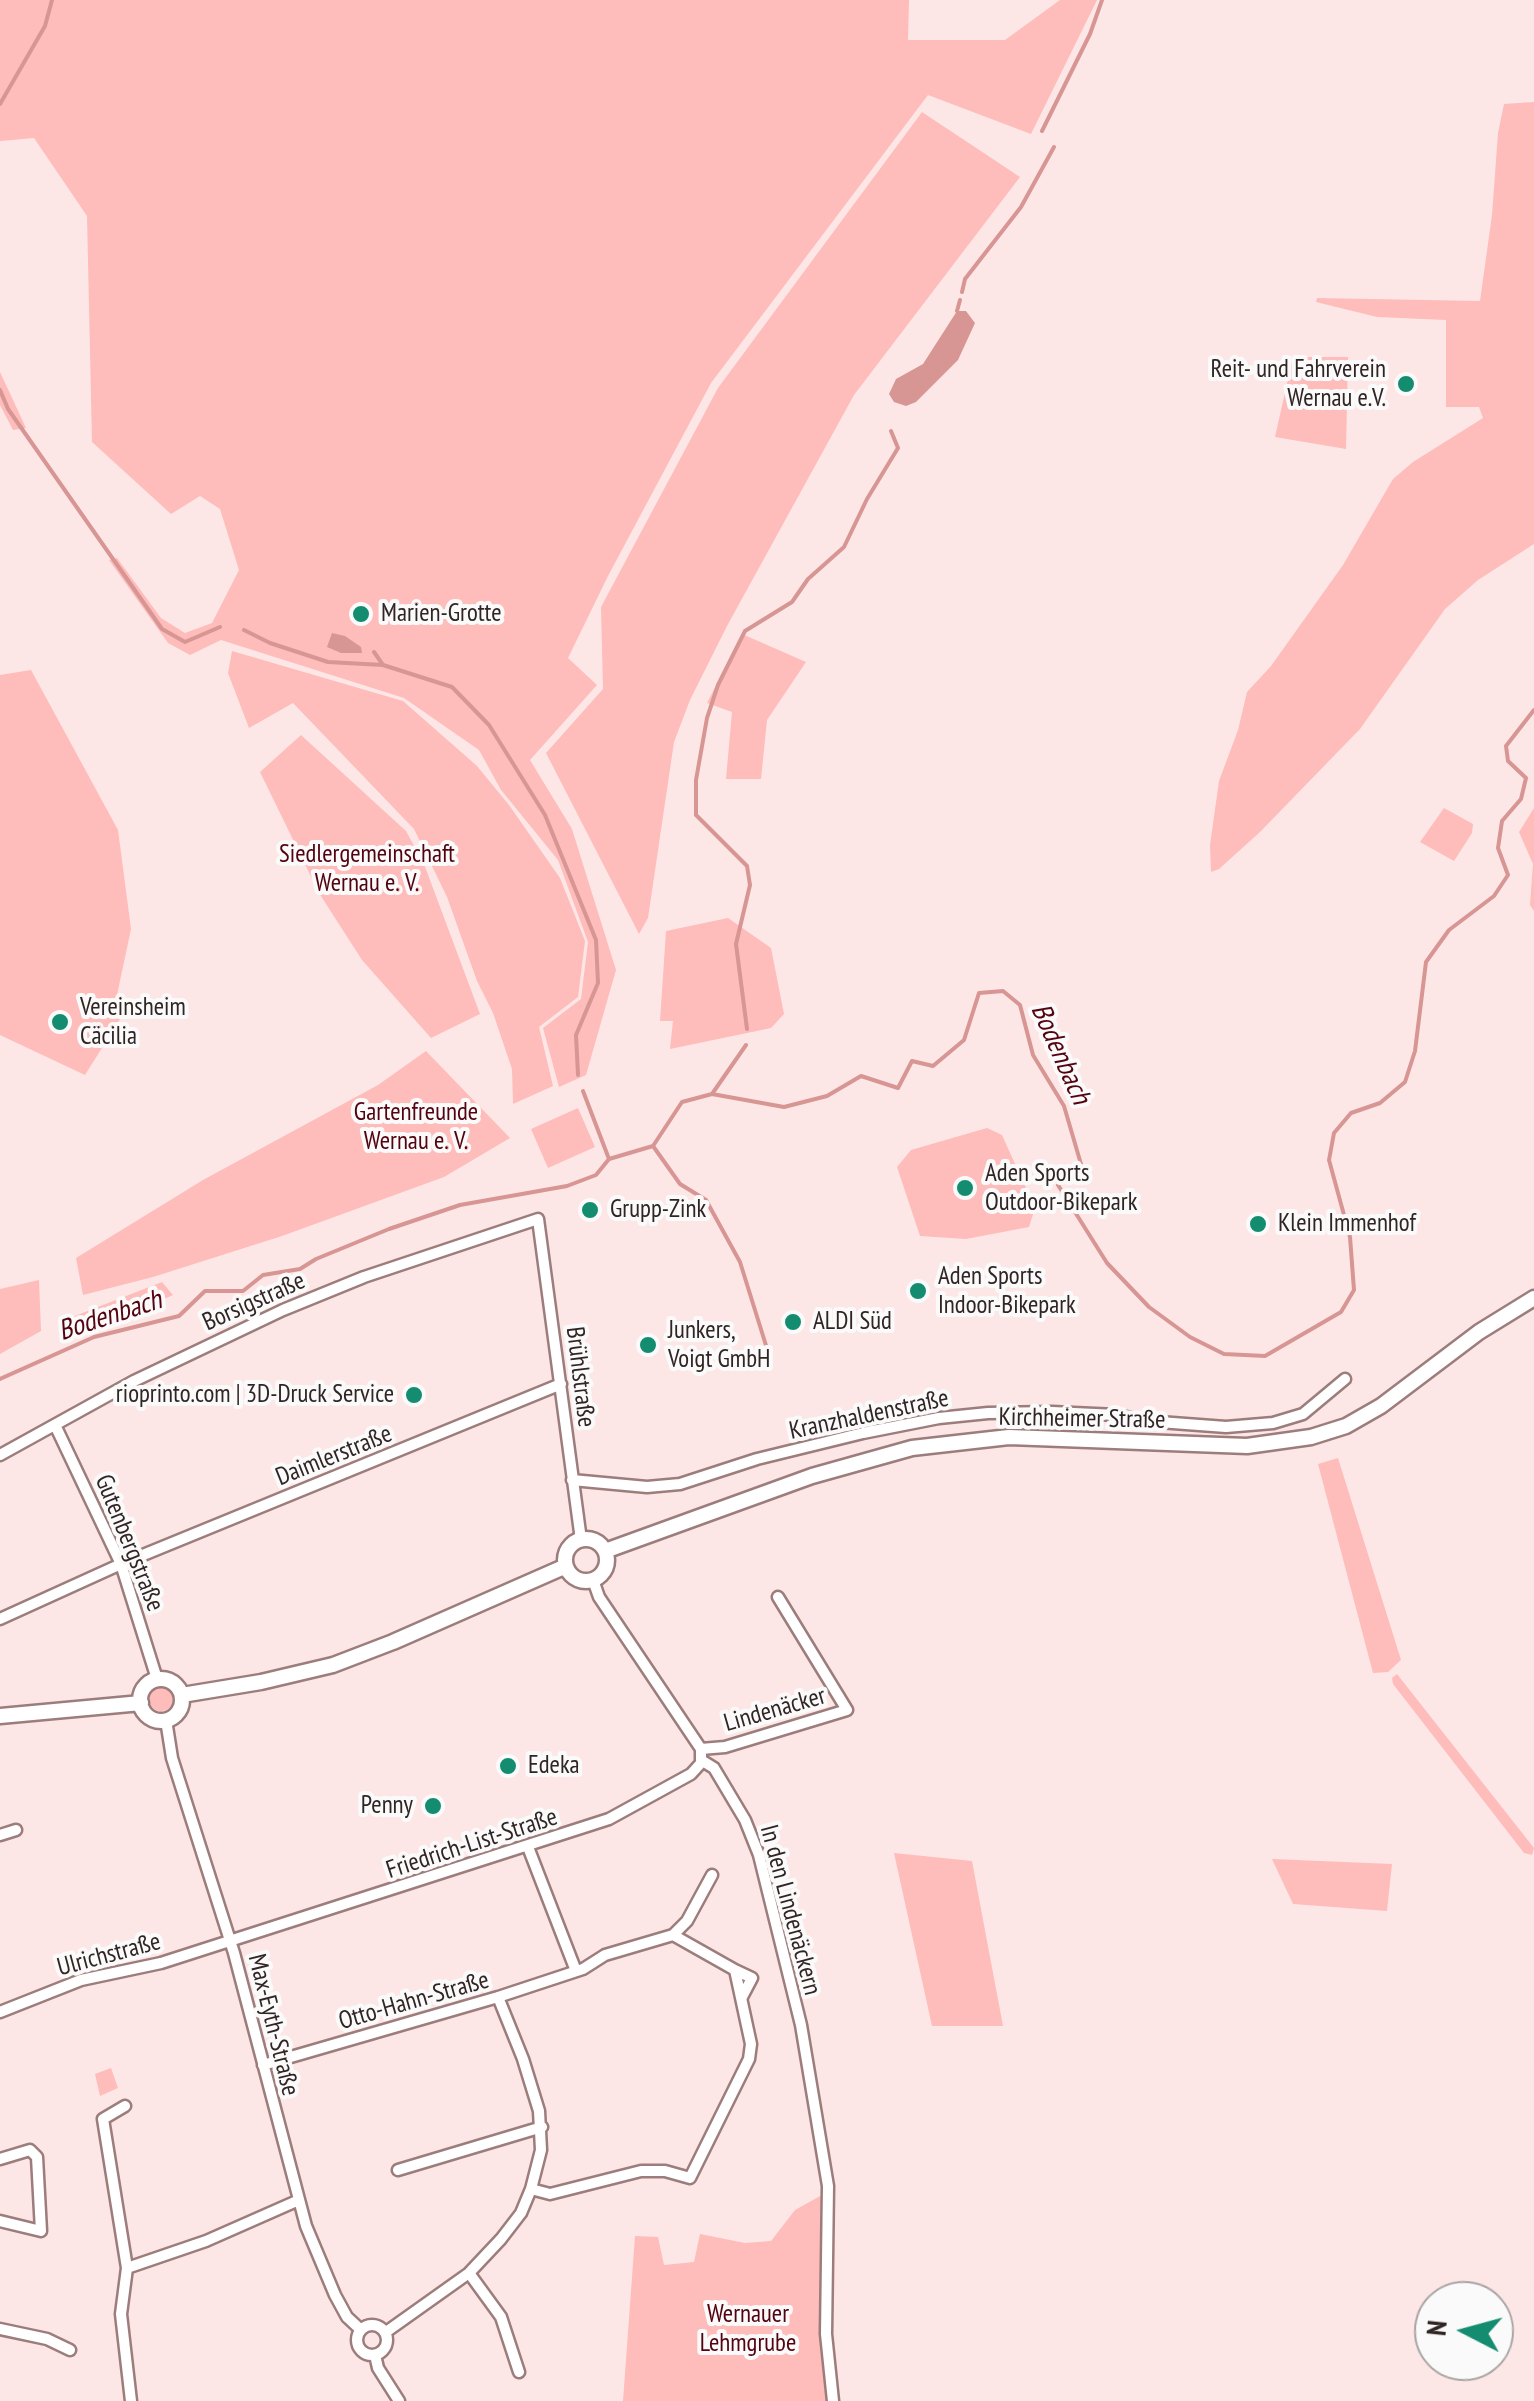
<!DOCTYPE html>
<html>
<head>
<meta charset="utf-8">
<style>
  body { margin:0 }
  #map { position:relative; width:1534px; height:2401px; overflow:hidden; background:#fde7e6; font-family:"PT Sans Narrow",sans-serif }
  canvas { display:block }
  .north { position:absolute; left:1414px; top:2281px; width:100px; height:100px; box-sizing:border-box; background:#fafafa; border:2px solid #aaa4a4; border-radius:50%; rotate:276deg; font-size:28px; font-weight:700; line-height:40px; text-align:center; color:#312424 }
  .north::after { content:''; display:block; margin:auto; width:35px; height:45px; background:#138c6f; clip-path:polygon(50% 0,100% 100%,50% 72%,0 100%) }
</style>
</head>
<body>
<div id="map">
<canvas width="1534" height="2401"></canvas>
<div class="north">N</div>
</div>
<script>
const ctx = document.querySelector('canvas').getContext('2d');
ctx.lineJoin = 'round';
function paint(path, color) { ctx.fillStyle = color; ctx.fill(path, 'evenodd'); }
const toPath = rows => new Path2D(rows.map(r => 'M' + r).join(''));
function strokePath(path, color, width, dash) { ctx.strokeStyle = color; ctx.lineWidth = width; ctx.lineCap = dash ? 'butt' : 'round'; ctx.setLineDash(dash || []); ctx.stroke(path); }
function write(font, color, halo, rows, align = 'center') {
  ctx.font = font + ' "PT Sans Narrow",sans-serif'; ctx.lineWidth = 8; ctx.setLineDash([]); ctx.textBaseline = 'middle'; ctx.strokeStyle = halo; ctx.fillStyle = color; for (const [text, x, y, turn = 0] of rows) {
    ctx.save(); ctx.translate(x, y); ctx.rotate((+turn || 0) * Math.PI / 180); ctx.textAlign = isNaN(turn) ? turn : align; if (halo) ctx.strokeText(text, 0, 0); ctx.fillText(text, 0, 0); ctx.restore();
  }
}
const green = toPath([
  [0,0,909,0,908,40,1005,40,1060,0,1097,0,1031,134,928,95,711,383,608,576,568,658,597,685,530,760,572,829,616,970,586,1075,559,1087,543,1028,581,999,588,942,558,860,501,790,479,750,404,698,221,640,190,655,168,643,109,560,117,558,161,618,185,633,212,623,239,570,220,509,200,496,171,514,92,442,87,216,34,138,0,141],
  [1534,102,1534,544,1478,580,1445,609,1360,729,1260,832,1219,869,1211,872,1210,845,1219,781,1238,730,1247,692,1271,666,1343,565,1393,479,1413,462,1483,418,1479,407,1446,407,1446,320,1377,317,1316,302,1317,298,1480,301,1492,215,1498,133,1504,104],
  [922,112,1020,177,854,395,727,626,690,700,674,742,648,918,639,934,546,753,603,689,601,607,718,388],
  [1293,357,1348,357,1346,449,1275,437],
  [0,372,26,428,13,430,0,405],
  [742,634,806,662,767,720,761,779,726,779,732,712,707,703],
  [232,651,403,701,477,766,509,805,560,878,585,941,578,997,539,1027,553,1086,513,1104,512,1069,493,1013,477,981,447,897,414,829,293,703,249,728,228,673],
  [31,670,118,830,131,929,117,995,122,1016,85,1075,0,1035,0,675],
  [301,735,406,831,424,864,480,1014,431,1038,362,960,319,893,260,772],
  [1444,808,1473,824,1472,833,1454,861,1420,842],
  [1534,808,1534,911,1530,905,1533,864,1519,832],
  [728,918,771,948,784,1014,771,1028,670,1049,673,1021,660,1021,666,931],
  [426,1051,510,1138,444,1177,282,1236,153,1277,83,1295,76,1258,203,1180,378,1085],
  [578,1108,595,1147,548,1168,531,1129],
  [987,1128,1002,1135,1035,1208,1029,1227,966,1239,920,1236,897,1167,911,1150],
  [39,1280,41,1331,0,1354,0,1289],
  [162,1282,173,1295,86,1334,65,1331,60,1327,62,1321],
  [1338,1458,1401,1660,1388,1672,1373,1673,1318,1464],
  [1397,1674,1534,1848,1532,1855,1524,1853,1393,1684,1392,1678],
  '149 1699a12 12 0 1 1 24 0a12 12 0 1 1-24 0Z',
  [894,1853,972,1861,1003,2026,932,2026],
  [1272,1859,1392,1864,1387,1911,1293,1904],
  [111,2068,118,2088,100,2096,95,2074],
  [822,2195,831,2401,623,2401,635,2236,658,2237,664,2265,694,2262,700,2234,745,2243,771,2241,795,2210]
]);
const water = toPath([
  [957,311,966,311,975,323,958,360,916,402,906,406,894,402,889,394,896,379,923,364],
  [332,633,345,636,361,647,362,653,341,653,327,647]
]);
const stream = toPath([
  [0,104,45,26,52,0],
  [1042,131,1090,34,1102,0],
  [962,292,965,279,1021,207,1054,147],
  [957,311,960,300],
  [0,390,8,409,162,629,185,642,220,627],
  [244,630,270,643,328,662,383,665,452,687,489,725,545,815,596,940,598,983,576,1035,578,1075],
  [374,652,383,665],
  [747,1029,736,944,750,885,747,866,696,815,696,780,707,718,718,685,745,631,792,602,808,579,844,547,867,499,898,448,891,431],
  [583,1091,609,1159],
  [712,1094,746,1045],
  [653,1146,680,1184,706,1200,740,1262,769,1355],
  [0,1379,94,1337,179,1316,205,1291,243,1291,263,1275,300,1269,316,1259,389,1229,460,1205,567,1186,596,1175,609,1159,653,1146,682,1102,712,1094,784,1107,827,1096,861,1076,898,1088,912,1061,933,1066,964,1040,979,993,1003,991,1020,1005,1033,1055,1064,1106,1083,1171,1078,1180,1064,1175,1058,1185,1107,1263,1149,1307,1190,1337,1224,1354,1265,1356,1341,1312,1354,1290,1350,1237,1329,1160,1334,1133,1351,1113,1380,1103,1405,1082,1415,1051,1426,962,1449,930,1494,896,1508,875,1498,848,1502,821,1521,799,1526,778,1508,761,1506,746,1534,710]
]);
const street = toPath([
  [55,1425,121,1564,157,1679],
  [0,1455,134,1381,283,1310,364,1277,538,1219,581,1540],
  [572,1480,647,1487,680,1484,757,1459,863,1433,939,1418,988,1413,1052,1412,1117,1415,1146,1421,1226,1427,1273,1423,1303,1414,1345,1379],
  [593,1580,599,1597,701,1749],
  [0,1619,121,1564,561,1384],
  [166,1720,172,1758,234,1953,306,2226,335,2295,347,2317,361,2330],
  [701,1749,725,1747,847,1710,778,1597],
  [701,1760,714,1768,745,1820,759,1855,801,2025,828,2186,826,2334,833,2401],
  [0,1835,16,1830],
  [528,1847,576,1971],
  [673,1935,687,1921,712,1875],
  [735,1970,752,1978,742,1997],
  [0,2012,81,1980,161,1963,609,1819,691,1774,701,1763,701,1749],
  [263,2065,498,1997,583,1969,605,1955,673,1935,735,1970,751,2044,749,2059,690,2178,665,2171,641,2171,550,2194,531,2189],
  [125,2106,103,2119,127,2268],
  [0,2159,30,2150,37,2157,41,2231,0,2221],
  [398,2170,542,2127],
  [469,2273,501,2317,519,2372],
  '357 2340a15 15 0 1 1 30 0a15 15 0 1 1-30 0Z',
  [0,2329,47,2339,70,2350],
  [386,2332,469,2273,501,2239,521,2213,531,2189,541,2150,539,2111,523,2059,498,1997],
  [375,2355,378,2368,399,2401],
  [131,2401,121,2314,127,2268,206,2241,299,2200]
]);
const secondary = toPath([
  '565 1560a21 21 0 1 1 42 0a21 21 0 1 1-42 0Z',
  [605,1551,812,1476,912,1448,1009,1437,1247,1446,1311,1437,1346,1426,1381,1406,1479,1332,1534,1298],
  '140 1700a21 21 0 1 1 42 0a21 21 0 1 1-42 0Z',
  [182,1695,261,1682,333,1665,393,1642,566,1566],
  [0,1716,141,1703]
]);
const markers = [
  [1406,384,10,"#138c6f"],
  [361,614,10,"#138c6f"],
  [60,1022,10,"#138c6f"],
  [965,1188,10,"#138c6f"],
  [590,1210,10,"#138c6f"],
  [1258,1224,10,"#138c6f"],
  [918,1291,10,"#138c6f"],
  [793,1322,10,"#138c6f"],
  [648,1345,10,"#138c6f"],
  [414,1395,10,"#138c6f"],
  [508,1766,10,"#138c6f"],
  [433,1806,10,"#138c6f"]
];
const poiNames = [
  ["Reit- und Fahrverein",1386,370,"right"],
  ["Wernau e.V.",1386,399,"right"],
  ["Marien-Grotte",381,614],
  ["Vereinsheim",80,1008],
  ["Cäcilia",80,1037],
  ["Aden Sports",985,1174],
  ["Outdoor-Bikepark",985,1203],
  ["Grupp-Zink",610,1210],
  ["Klein Immenhof",1278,1224],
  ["Aden Sports",938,1277],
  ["Indoor-Bikepark",938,1306],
  ["ALDI Süd",813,1322],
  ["Junkers,",668,1331],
  ["Voigt GmbH",668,1360],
  ["rioprinto.com | 3D-Druck Service",394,1395,"right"],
  ["Edeka",528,1766],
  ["Penny",413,1806,"right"]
];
const parkNames = [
  ["Siedlergemeinschaft",367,855],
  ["Wernau e. V.",367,884],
  ["Gartenfreunde",416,1113],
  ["Wernau e. V.",416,1142],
  ["Wernauer",748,2315],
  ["Lehmgrube",748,2344]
];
const streetNames = [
  ["Borsigstraße",254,1302,-24],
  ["Brühlstraße",580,1377,83],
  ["Kranzhaldenstraße",869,1415,-12],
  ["Kirchheimer Straße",1082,1419,1],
  ["Daimlerstraße",334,1456,-22],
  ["Gutenbergstraße",129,1543,68],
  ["Lindenäcker",775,1710,-16],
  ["Friedrich-List-Straße",472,1844,-18],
  ["In den Lindenäckern",790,1910,75],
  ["Ulrichstraße",109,1955,-15],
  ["Otto-Hahn-Straße",414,2001,-16],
  ["Max-Eyth-Straße",273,2025,76]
];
const waterNames = [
  ["Bodenbach",1060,1054,66],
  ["Bodenbach",110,1316,-18]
];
paint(green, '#febcba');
paint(water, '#d79593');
strokePath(stream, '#d79593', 4);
strokePath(street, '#9c7d7c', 15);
strokePath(secondary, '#9c7d7c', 19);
strokePath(street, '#fff', 10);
strokePath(secondary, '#fff', 14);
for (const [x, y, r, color] of markers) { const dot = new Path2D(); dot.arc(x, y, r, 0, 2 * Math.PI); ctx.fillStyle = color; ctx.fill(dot); strokePath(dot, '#fafafa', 4); }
write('25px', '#312424', '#fafafa', poiNames, 'left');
write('25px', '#53020f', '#fafafa', parkNames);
write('25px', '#312424', '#fafafa', streetNames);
write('italic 28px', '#540310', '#fafafa', waterNames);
</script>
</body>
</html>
